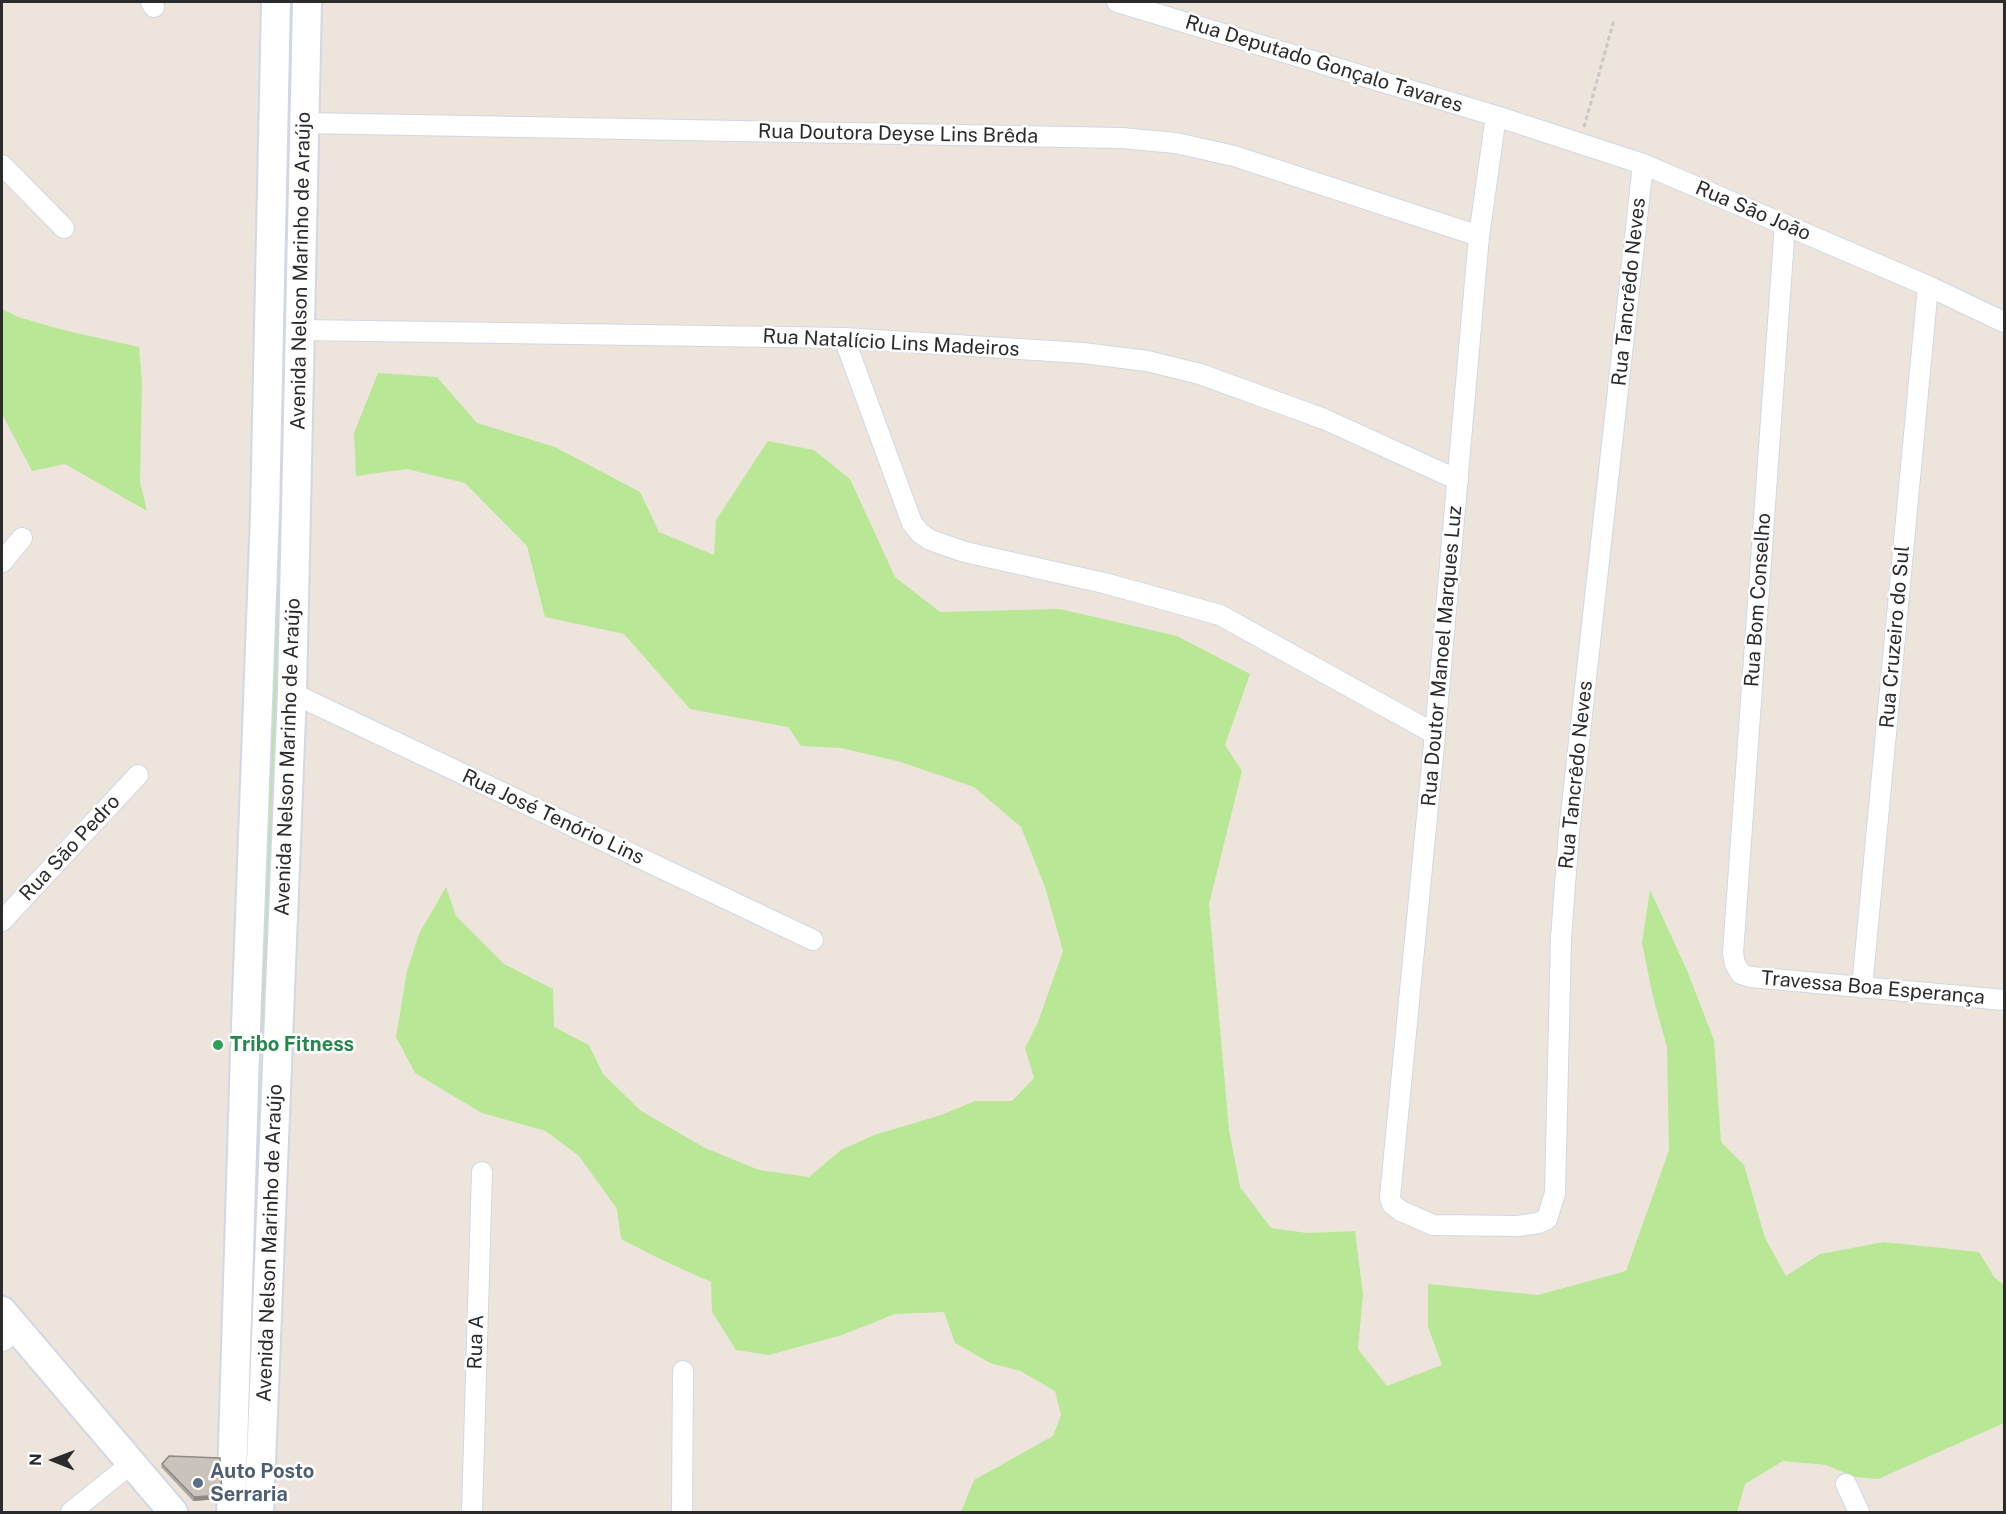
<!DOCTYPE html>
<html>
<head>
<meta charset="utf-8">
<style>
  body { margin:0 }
  #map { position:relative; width:2006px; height:1514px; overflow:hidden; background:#ede5dc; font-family:"Public Sans",sans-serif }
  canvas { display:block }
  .frame { position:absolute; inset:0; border:3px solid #2b2b2b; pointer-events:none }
  .north { position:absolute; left:24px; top:1430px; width:60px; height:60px; -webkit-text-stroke:4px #fff; paint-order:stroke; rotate:271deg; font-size:16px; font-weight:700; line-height:24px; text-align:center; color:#2b2b2b }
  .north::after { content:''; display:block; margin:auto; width:21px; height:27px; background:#2b2b2b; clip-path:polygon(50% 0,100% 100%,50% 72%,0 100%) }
</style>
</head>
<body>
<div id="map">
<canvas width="2006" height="1514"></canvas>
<div class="frame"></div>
<div class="north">N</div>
</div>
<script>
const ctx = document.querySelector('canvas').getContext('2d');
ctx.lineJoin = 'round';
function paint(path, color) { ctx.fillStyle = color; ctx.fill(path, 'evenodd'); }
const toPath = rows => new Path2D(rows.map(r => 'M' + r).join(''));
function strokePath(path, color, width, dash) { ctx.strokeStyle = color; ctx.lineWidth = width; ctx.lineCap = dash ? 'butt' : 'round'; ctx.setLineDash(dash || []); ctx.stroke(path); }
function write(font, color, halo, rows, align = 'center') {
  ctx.font = font + ' "Public Sans",sans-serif'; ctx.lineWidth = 5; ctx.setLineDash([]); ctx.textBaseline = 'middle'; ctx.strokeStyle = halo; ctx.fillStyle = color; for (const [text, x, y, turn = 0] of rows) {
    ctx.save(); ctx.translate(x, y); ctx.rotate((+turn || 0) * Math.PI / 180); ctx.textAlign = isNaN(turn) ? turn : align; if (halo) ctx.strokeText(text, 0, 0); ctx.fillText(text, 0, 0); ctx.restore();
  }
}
const green = toPath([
  [285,2,300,2,286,505,276,504],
  [2,309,18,317,63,330,139,347,142,382,140,482,147,511,65,464,32,471,2,414],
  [378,373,437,377,477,423,555,447,640,492,659,532,714,555,716,520,768,441,814,450,850,479,895,577,940,612,1060,609,1177,636,1250,674,1225,745,1242,771,1209,904,1229,1130,1240,1187,1271,1228,1307,1233,1355,1231,1363,1294,1358,1349,1387,1386,1442,1365,1428,1327,1428,1284,1538,1295,1626,1271,1669,1150,1667,1047,1653,997,1642,943,1650,890,1686,968,1714,1040,1721,1142,1744,1165,1765,1238,1786,1276,1820,1254,1884,1242,1979,1252,1994,1277,2004,1285,2004,1423,1878,1479,1855,1477,1826,1465,1783,1461,1745,1484,1737,1512,961,1512,974,1480,1053,1436,1061,1415,1055,1391,1020,1371,990,1363,955,1343,944,1312,895,1314,842,1335,769,1355,736,1350,712,1312,711,1282,660,1259,621,1239,617,1209,579,1156,546,1131,482,1113,415,1073,396,1037,407,971,419,934,446,887,456,916,504,964,553,989,554,1027,589,1045,603,1074,641,1111,705,1148,759,1170,809,1177,841,1150,874,1135,941,1115,975,1101,1012,1101,1034,1078,1025,1048,1038,1022,1063,951,1045,887,1021,827,974,787,901,762,841,748,801,746,788,727,690,709,624,634,545,617,527,546,465,483,407,469,356,476,354,433],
  [286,523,264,1049,256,1049,274,531,279,524]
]);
const path = toPath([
  [1584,127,1614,20]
]);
const street = toPath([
  [151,2,154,7],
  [1117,2,1496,116,1643,164,1928,286,2004,322],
  [1496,116,1479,236,1435,734,1390,1197,1392,1204,1401,1211,1433,1225,1518,1226,1538,1223,1547,1219,1555,1193,1561,938,1569,832,1643,164],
  [303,123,1121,138,1176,143,1234,156,1479,236],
  [2,165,64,228],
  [1785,224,1733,953,1735,964,1741,974,1751,977,2004,1000],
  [300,330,844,338,1083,353,1147,361,1200,374,1324,419,1458,480],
  [844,338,912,523,920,533,930,540,965,552,1104,583,1220,615,1435,734],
  [2,562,22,538],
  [292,693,813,940],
  [2,921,138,775],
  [1862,988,1928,286],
  [2,1341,16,1331],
  [1846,1484,1859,1512],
  [71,1512,132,1463],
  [472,1512,482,1172],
  [682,1512,683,1371]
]);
const secondary = toPath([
  [2,1311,173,1512],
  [231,1512,245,1053,265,513,276,2],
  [259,1512,292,693,307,2]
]);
const wall = toPath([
  [162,1464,222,1495,221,1499,193,1501,161,1467]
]);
const shadedWall = toPath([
  [222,1495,221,1499,193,1501,194,1497]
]);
const building = toPath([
  [169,1456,220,1458,222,1495,194,1497,162,1464,169,1456]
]);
const markers = [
  [218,1045,6,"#2e9e5b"],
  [198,1483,6,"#5c6f8a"]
];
const streetNames = [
  ["Rua Deputado Gonçalo Tavares",1324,64,17],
  ["Rua Doutora Deyse Lins Brêda",898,134,1],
  ["Rua São João",1753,211,23],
  ["Avenida Nelson Marinho de Araújo",301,271,-89],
  ["Rua Tancrêdo Neves",1629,292,-84],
  ["Rua Natalício Lins Madeiros",891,343,3],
  ["Rua Bom Conselho",1758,600,-86],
  ["Rua Cruzeiro do Sul",1895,637,-85],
  ["Rua Doutor Manoel Marques Luz",1442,656,-85],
  ["Avenida Nelson Marinho de Araújo",288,757,-88],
  ["Rua Tancrêdo Neves",1576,775,-84],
  ["Rua José Tenório Lins",553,817,25],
  ["Rua São Pedro",70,848,-47],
  ["Travessa Boa Esperança",1873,988,5],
  ["Avenida Nelson Marinho de Araújo",270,1243,-88],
  ["Rua A",476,1342,-88]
];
const leisureNames = [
  ["Tribo Fitness",230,1045]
];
const serviceNames = [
  ["Auto Posto",210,1472],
  ["Serraria",210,1495]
];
paint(green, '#b8e796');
strokePath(street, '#d1d7e4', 22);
strokePath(secondary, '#d1d7e4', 32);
strokePath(path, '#c8c8c8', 3, [4.5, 3]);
strokePath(street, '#fff', 20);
strokePath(secondary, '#fff', 28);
paint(wall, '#ada8a1');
paint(shadedWall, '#8d8883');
paint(building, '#c9c3bb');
strokePath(building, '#8d8883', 1.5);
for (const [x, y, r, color] of markers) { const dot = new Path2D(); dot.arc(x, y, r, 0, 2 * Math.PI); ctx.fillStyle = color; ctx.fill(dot); strokePath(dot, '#fff', 2); }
write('20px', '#2b2b2b', '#fff', streetNames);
write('bold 20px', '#27864d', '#fff', leisureNames, 'left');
write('bold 20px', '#4e5e75', '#fff', serviceNames, 'left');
</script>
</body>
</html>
